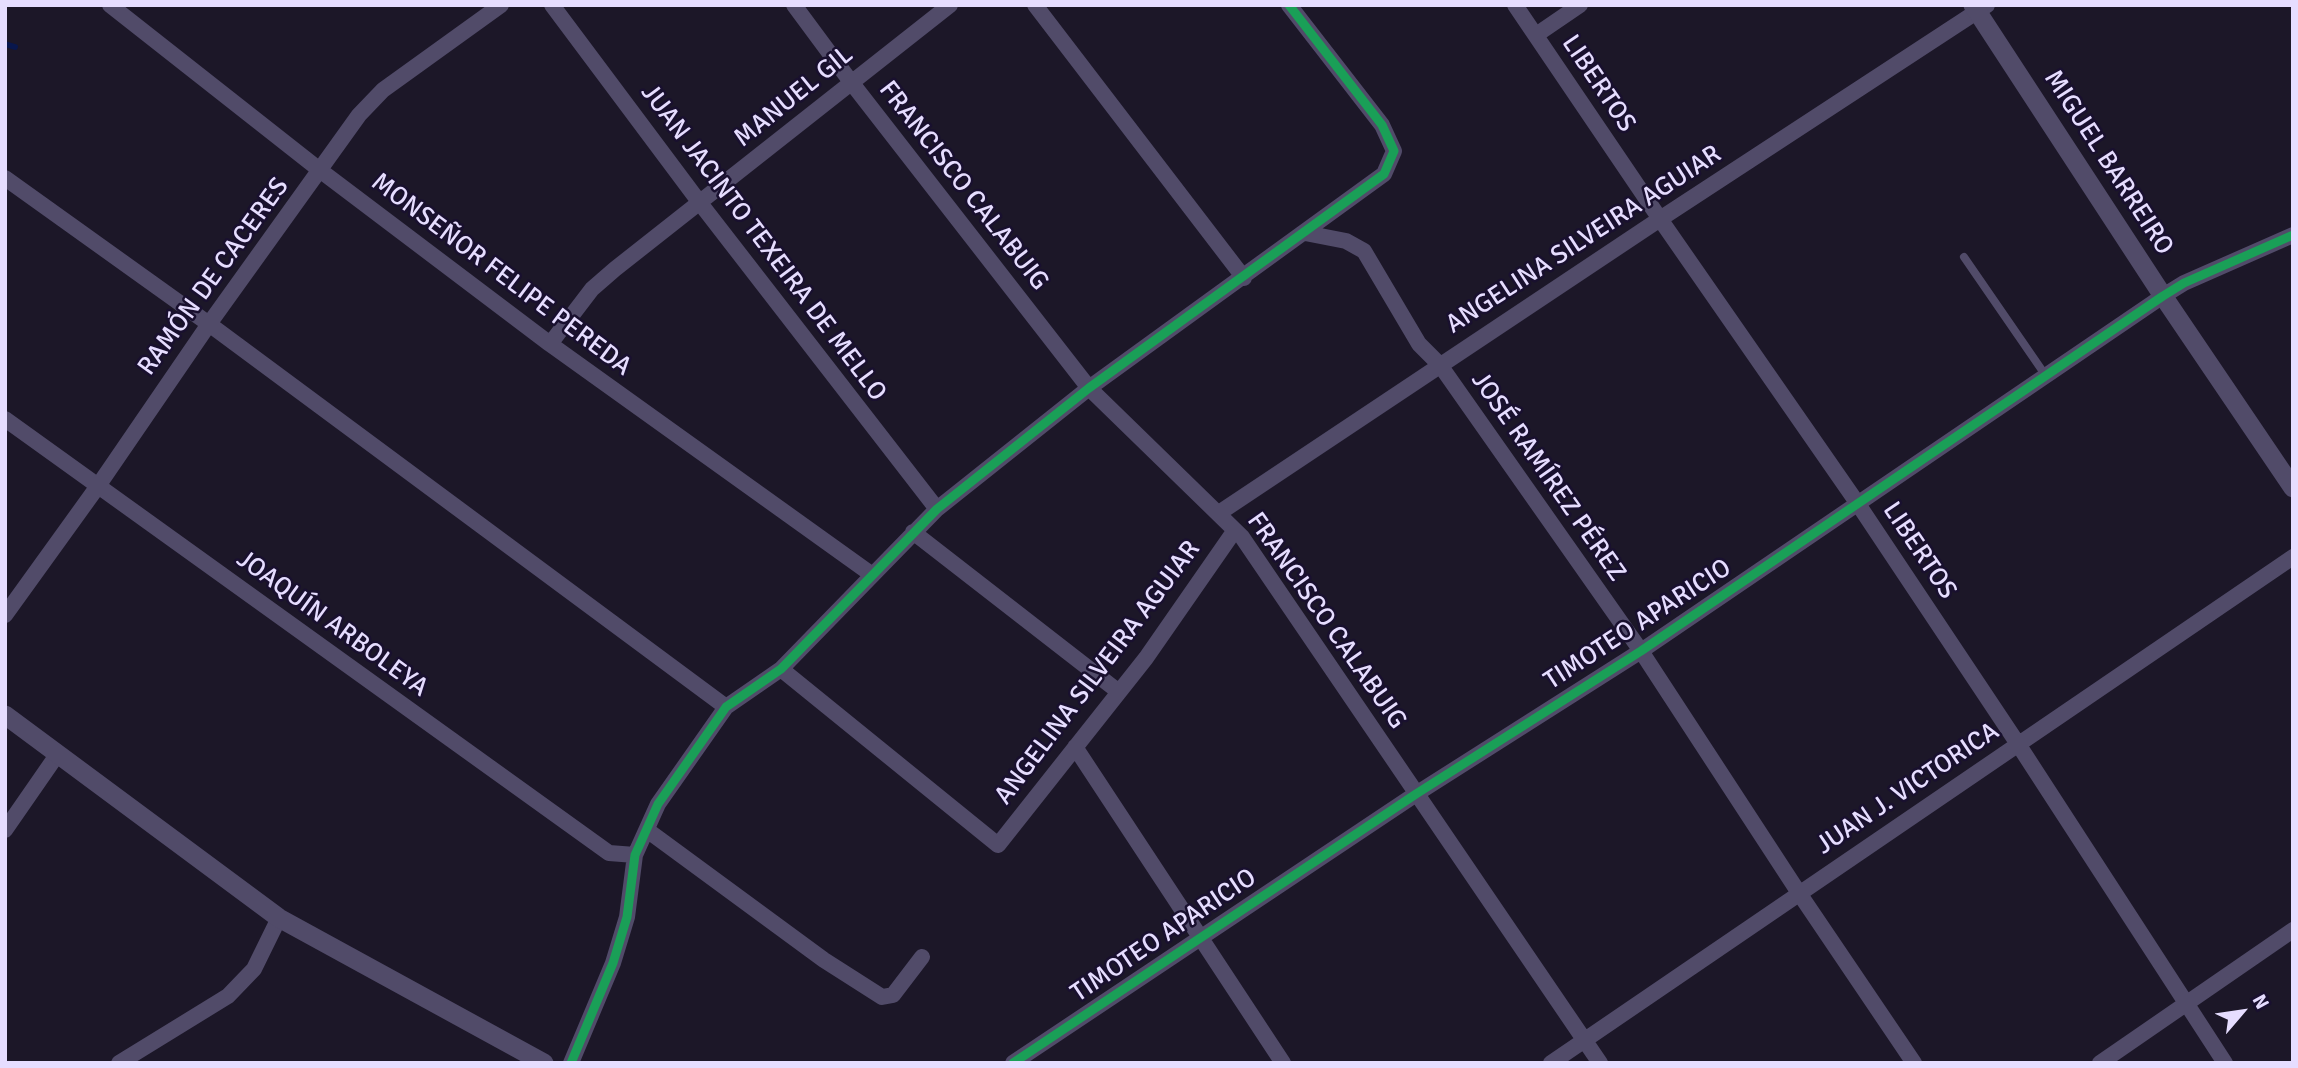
<!DOCTYPE html>
<html>
<head>
<meta charset="utf-8">
<style>
  body { margin:0 }
  #map { position:relative; width:2298px; height:1068px; overflow:hidden; background:#1c1728; font-family:Signika,sans-serif }
  canvas { display:block }
  .frame { position:absolute; inset:0; border:7px solid #e6ddff; pointer-events:none }
  .north { position:absolute; left:2207px; top:977px; width:70px; height:70px; -webkit-text-stroke:5px #19102f; paint-order:stroke; rotate:61deg; font-size:19px; font-weight:700; line-height:28px; text-align:center; color:#e6ddff }
  .north::after { content:''; display:block; margin:auto; width:24px; height:32px; background:#e6ddff; clip-path:polygon(50% 0,100% 100%,50% 72%,0 100%) }
</style>
</head>
<body>
<div id="map">
<canvas width="2298" height="1068"></canvas>
<div class="frame"></div>
<div class="north">N</div>
</div>
<script>
const ctx = document.querySelector('canvas').getContext('2d');
ctx.lineJoin = 'round';
const toPath = rows => new Path2D(rows.map(r => 'M' + r).join(''));
function strokePath(path, color, width, dash) { ctx.strokeStyle = color; ctx.lineWidth = width; ctx.lineCap = dash ? 'butt' : 'round'; ctx.setLineDash(dash || []); ctx.stroke(path); }
function write(font, color, halo, rows, align = 'center') {
  ctx.font = font + ' Signika,sans-serif'; ctx.lineWidth = 5; ctx.setLineDash([]); ctx.textBaseline = 'middle'; ctx.strokeStyle = halo; ctx.fillStyle = color; for (const [text, x, y, turn = 0] of rows) {
    ctx.save(); ctx.translate(x, y); ctx.rotate((+turn || 0) * Math.PI / 180); ctx.textAlign = isNaN(turn) ? turn : align; if (halo) ctx.strokeText(text, 0, 0); ctx.fillText(text, 0, 0); ctx.restore();
  }
}
const stream = toPath([
  [5,44,15,47]
]);
const service = toPath([
  [1964,257,2046,376]
]);
const minor = toPath([
  [110,5,321,171,550,344,871,574],
  [552,5,700,203,937,509],
  [794,5,851,82,1089,388,1242,537,1600,1063],
  [1035,5,1244,278],
  [1515,5,1660,219,1858,504,2018,744,2225,1063],
  [1536,35,1580,5],
  [5,178,209,324,726,707],
  [1305,233,1346,241,1364,251,1419,344,1440,365,1641,651,1799,893,1914,1063],
  [550,344,592,289,615,269,950,5],
  [5,419,609,853,635,855],
  [1219,513,1660,219,1987,5],
  [913,532,1119,692],
  [5,615,98,486,209,324,359,115,383,90,501,5],
  [781,669,998,845,1146,658,1235,530],
  [1075,747,1283,1063],
  [5,830,57,755],
  [647,830,824,960,882,997,893,995,922,957],
  [119,1063,228,996,254,969,279,918],
  [571,1063,613,963,627,917,635,855,658,804,726,707,781,669,937,509,1089,388,1384,174,1394,151,1382,125,1289,5],
  [1013,1063,1416,794,1641,651,2163,296,2184,283,2293,235],
  [1551,1063,2293,557],
  [2100,1063,2293,930]
]);
const tertiary = toPath([
  [1973,5,2163,296,2293,488],
  [5,715,279,918,544,1063]
]);
const cycleway = toPath([
  [571,1063,613,963,627,917,635,855,658,804,726,707,781,669,937,509,1089,388,1384,174,1394,151,1382,125,1289,5],
  [1013,1063,1416,794,1641,651,2163,296,2184,283,2293,235]
]);
const streetNames = [
  ["LIBERTOS",1598,84,56],
  ["MANUEL GIL",794,97,-39],
  ["MIGUEL BARREIRO",2108,163,57],
  ["FRANCISCO CALABUIG",963,186,52],
  ["ANGELINA SILVEIRA AGUIAR",1584,240,-33],
  ["JUAN JACINTO TEXEIRA DE MELLO",763,243,53],
  ["MONSEÑOR FELIPE PEREDA",501,275,37],
  ["RAMÓN DE CACERES",214,277,-54],
  ["JOSÉ RAMÍREZ PÉREZ",1548,477,55],
  ["LIBERTOS",1919,551,56],
  ["FRANCISCO CALABUIG",1326,621,55],
  ["JOAQUÍN ARBOLEYA",332,624,36],
  ["TIMOTEO APARICIO",1638,625,-33],
  ["ANGELINA SILVEIRA AGUIAR",1098,673,-53],
  ["JUAN J. VICTORICA",1908,789,-34],
  ["TIMOTEO APARICIO",1164,936,-34]
];
strokePath(stream, '#09174d', 6);
strokePath(service, '#514b69', 8);
strokePath(minor, '#514b69', 16);
strokePath(tertiary, '#514b69', 19);
strokePath(cycleway, '#1a9f57', 9);
write('26px', '#e6ddff', '#19102f', streetNames);
</script>
</body>
</html>
